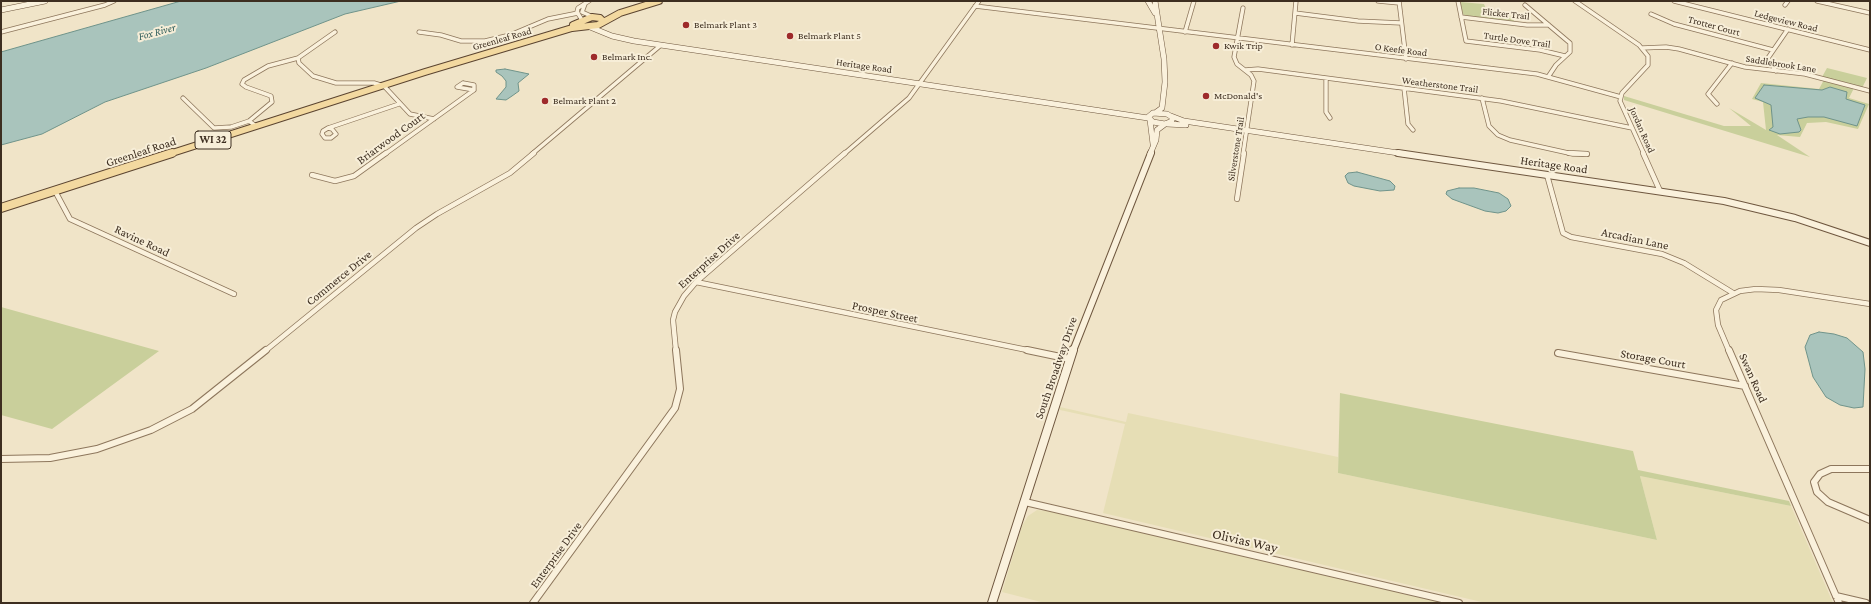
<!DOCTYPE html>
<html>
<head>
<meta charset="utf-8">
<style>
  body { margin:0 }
  #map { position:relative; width:1871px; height:604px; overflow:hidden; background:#f0e4c8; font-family:"Crimson Pro",serif }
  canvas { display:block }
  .frame { position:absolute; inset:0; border:2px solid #3d2e20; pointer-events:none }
</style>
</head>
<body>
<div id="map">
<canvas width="1871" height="604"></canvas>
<div class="frame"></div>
</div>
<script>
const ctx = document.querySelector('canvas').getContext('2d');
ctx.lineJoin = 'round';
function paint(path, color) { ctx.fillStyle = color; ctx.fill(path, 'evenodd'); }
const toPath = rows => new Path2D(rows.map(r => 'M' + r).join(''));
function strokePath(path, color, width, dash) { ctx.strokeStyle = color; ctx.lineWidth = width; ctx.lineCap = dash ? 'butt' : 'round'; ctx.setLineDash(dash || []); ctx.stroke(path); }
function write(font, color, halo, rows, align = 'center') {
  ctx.font = font + ' "Crimson Pro",serif'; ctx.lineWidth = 4; ctx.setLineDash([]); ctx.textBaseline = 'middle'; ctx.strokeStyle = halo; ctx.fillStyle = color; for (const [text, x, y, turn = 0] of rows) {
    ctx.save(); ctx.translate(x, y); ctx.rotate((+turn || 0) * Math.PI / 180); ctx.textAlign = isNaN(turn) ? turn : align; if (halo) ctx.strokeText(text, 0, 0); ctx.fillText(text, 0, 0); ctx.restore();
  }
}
const farmland = toPath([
  [1060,407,1126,422,1128,413,1338,457,1338,473,1657,540,1640,476,1791,506,1833,603,1486,603,1103,513,1125,424,1060,410],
  [1037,510,1055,512,1444,603,1045,603,1002,592,1022,526,1028,516]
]);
const green = toPath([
  [1460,2,1484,4,1486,9,1507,12,1515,22,1466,16,1463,14],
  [1827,68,1867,78,1862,88,1855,86,1849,98,1869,104,1858,129,1826,122,1807,123,1800,137,1777,135,1810,157,1624,100,1624,96,1724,126,1751,126,1729,108,1766,130,1763,102,1752,99,1761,83,1819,89,1825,78,1822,77],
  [1,307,159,351,52,429,1,415],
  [1340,393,1633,451,1638,470,1789,501,1791,506,1640,476,1657,540,1338,473]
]);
const water = toPath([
  [181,1,401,1,345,14,206,68,105,102,42,134,1,145,1,52,181,1],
  [505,69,529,74,518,83,519,91,512,96,506,100,496,99,506,87,506,81,502,76,496,72,496,70,505,69],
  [1764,85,1822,90,1830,87,1847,92,1846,99,1865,105,1857,126,1824,117,1808,117,1797,119,1801,130,1799,132,1780,134,1769,130,1773,127,1771,105,1755,98,1764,85],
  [1357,172,1390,181,1395,186,1394,190,1380,191,1354,186,1348,183,1345,176,1348,173,1357,172],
  [1459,188,1474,188,1499,193,1508,199,1511,206,1506,211,1498,213,1485,211,1452,199,1446,194,1447,191,1459,188],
  [1819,332,1834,334,1847,338,1863,352,1865,369,1863,407,1854,408,1840,405,1826,397,1813,377,1805,347,1810,335,1819,332]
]);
const streetFar2 = toPath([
  [1378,1,1399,3],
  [1399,1,1406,59],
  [1458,1,1466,41,1540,50,1565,56],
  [1575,1,1639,45,1648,56,1648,65,1622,93,1620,101,1644,154],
  [1674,1,1870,50],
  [1817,1,1870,13],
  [585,4,582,12,593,17],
  [1525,5,1570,43,1570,52,1556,65,1548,77],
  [1785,5,1788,1],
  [975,6,1537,74,1621,97],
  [1243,8,1234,57,1237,64,1251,75,1254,81,1243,154],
  [1295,13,1358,21,1401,23],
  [1651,14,1674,24,1773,50],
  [1461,17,1527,25,1549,25],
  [582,20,577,12,578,8,589,1],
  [1,32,105,5,114,1],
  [419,32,441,35,461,41,485,41,510,35,548,19,578,13],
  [1185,32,1194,1],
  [1292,45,1296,1],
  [1642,48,1666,47,1679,49,1745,67,1805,74,1870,91],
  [298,58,299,63,313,76,336,83,374,83,384,86,410,114,434,119],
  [1245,70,1258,69,1501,101,1632,128],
  [1776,71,1768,58,1788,29],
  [1326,78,1326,112,1330,118],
  [463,83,474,85,474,90,457,87,463,83],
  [1404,88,1408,124,1413,130],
  [183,98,214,128,231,127,249,121],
  [1482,98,1489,126,1498,135,1510,140,1573,154,1587,154],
  [1717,104,1708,94,1732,63],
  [256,126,249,121,272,102,271,96,246,87,242,84,244,80,268,66,298,58,335,32],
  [328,128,332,129,336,134,331,138,325,138,322,134,323,131,328,128],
  [328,128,399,104],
  [385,154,474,90],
  [532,154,661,45],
  [844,154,909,98,979,1]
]);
const streetFar1 = toPath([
  [1569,153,1587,154],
  [1643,153,1660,191],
  [312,175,335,181,354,176,386,153],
  [1547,175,1563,233,1571,237,1662,254,1684,263,1733,293],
  [55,191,70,219,234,294],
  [1237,199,1244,153],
  [696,282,1032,351],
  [265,351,416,228,437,214,510,173,534,153],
  [676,351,673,320,675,312,684,296,696,282,845,153],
  [1729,351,1718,325,1716,310,1721,300,1740,291,1756,289,1779,290,1870,304]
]);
const street = toPath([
  [1027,350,1070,359],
  [1729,350,1839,603],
  [1558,353,1745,386],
  [1,459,50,458,97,449,151,430,192,409,266,350],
  [1870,469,1831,469,1820,474,1814,482,1817,492,1828,502,1870,520],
  [1025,502,1459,603],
  [1836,596,1866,603],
  [533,603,675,408,680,389,676,350]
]);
const secondaryFar2 = toPath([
  [1148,1,1155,13],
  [1155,1,1164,59,1165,82,1162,108,1155,113],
  [1,10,45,1],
  [590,27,612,36,634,41,1148,118],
  [1153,113,1167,114,1172,117,1172,121,1165,124,1153,122,1148,117,1153,113],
  [1171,116,1184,121,1405,154],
  [1150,120,1153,144],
  [1167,124,1186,125],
  [1150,154,1156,140,1157,130,1165,124]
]);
const secondaryFar1 = toPath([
  [1398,153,1724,201,1795,218,1870,243],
  [1073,351,1151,153]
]);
const secondary = toPath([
  [992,603,1073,350]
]);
const primaryFar1 = toPath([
  [573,25,592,17,600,18,603,21],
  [169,154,425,72,572,28,598,25,620,13,659,1]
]);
const primary = toPath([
  [1,208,172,153]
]);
const markers = [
  [686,25,4,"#9e2a2b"],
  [790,36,4,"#9e2a2b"],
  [1216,46,4,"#9e2a2b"],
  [594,57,4,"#9e2a2b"],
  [1206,96,4,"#9e2a2b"],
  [545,101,4,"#9e2a2b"]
];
const farStreetnames = [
  ["Flicker Trail",1506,14,6],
  ["Ledgeview Road",1786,21,14],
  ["Trotter Court",1714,26,15],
  ["Greenleaf Road",502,39,-16],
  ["Turtle Dove Trail",1517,40,8],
  ["O Keefe Road",1401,50,7],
  ["Saddlebrook Lane",1781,64,9],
  ["Heritage Road",864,66,8],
  ["Weatherstone Trail",1440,85,7],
  ["Jordan Road",1642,130,66],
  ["Silverstone Trail",1236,149,-81]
];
const farPoinames = [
  ["Belmark Plant 3",694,25],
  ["Belmark Plant 5",798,36],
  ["Kwik Trip",1224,46],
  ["Belmark Inc.",602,57],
  ["McDonald's",1214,96],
  ["Belmark Plant 2",553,101]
];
const farWaternames = [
  ["Fox River",157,32,-15]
];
const shields = [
  [213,140,36]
];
const shieldNames = [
  ["WI 32",213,140]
];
const streetNames = [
  ["Briarwood Court",391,138,-36],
  ["Greenleaf Road",141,152,-18],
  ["Heritage Road",1554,165,8],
  ["Arcadian Lane",1635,239,12],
  ["Ravine Road",142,241,25],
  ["Enterprise Drive",709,260,-42],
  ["Commerce Drive",339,278,-39],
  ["Prosper Street",885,312,12],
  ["Storage Court",1653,359,10],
  ["South Broadway Drive",1056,368,-71],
  ["Swan Road",1753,378,66],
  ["Enterprise Drive",556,555,-54]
];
const nearStreetnames = [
  ["Olivias Way",1245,541,13]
];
paint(farmland, '#e6deb5');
paint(green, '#c9cf9b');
paint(water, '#a9c4bc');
strokePath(water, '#6f938a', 1);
strokePath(streetFar2, '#8d765c', 5);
strokePath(streetFar1, '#8d765c', 6);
strokePath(street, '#8d765c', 8);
strokePath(secondaryFar2, '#6f573f', 6);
strokePath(secondaryFar1, '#6f573f', 8);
strokePath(secondary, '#6f573f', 10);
strokePath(primaryFar1, '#5b4430', 8);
strokePath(primary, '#5b4430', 10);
strokePath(streetFar2, '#faf1dc', 3.5);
strokePath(streetFar1, '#faf1dc', 4.5);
strokePath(street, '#faf1dc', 6);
strokePath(secondaryFar2, '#faf1dc', 5);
strokePath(secondaryFar1, '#faf1dc', 6);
strokePath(secondary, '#faf1dc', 8);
strokePath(primaryFar1, '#f3d9a0', 6);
strokePath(primary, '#f3d9a0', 8);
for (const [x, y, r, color] of markers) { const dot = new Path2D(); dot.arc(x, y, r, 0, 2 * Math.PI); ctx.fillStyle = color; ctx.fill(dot); strokePath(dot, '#f7eed8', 1.5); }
write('10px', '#3d2e20', '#f7eed8', farStreetnames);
write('10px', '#3d2e20', '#f7eed8', farPoinames, 'left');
write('italic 11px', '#2f5d5a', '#f7eed8', farWaternames);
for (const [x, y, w] of shields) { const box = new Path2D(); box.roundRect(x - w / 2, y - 9, w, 18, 3); ctx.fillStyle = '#f7eed8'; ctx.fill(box); strokePath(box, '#3d2e20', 1); }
write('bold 11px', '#3d2e20', null, shieldNames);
write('12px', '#3d2e20', '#f7eed8', streetNames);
write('14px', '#3d2e20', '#f7eed8', nearStreetnames);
</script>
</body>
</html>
